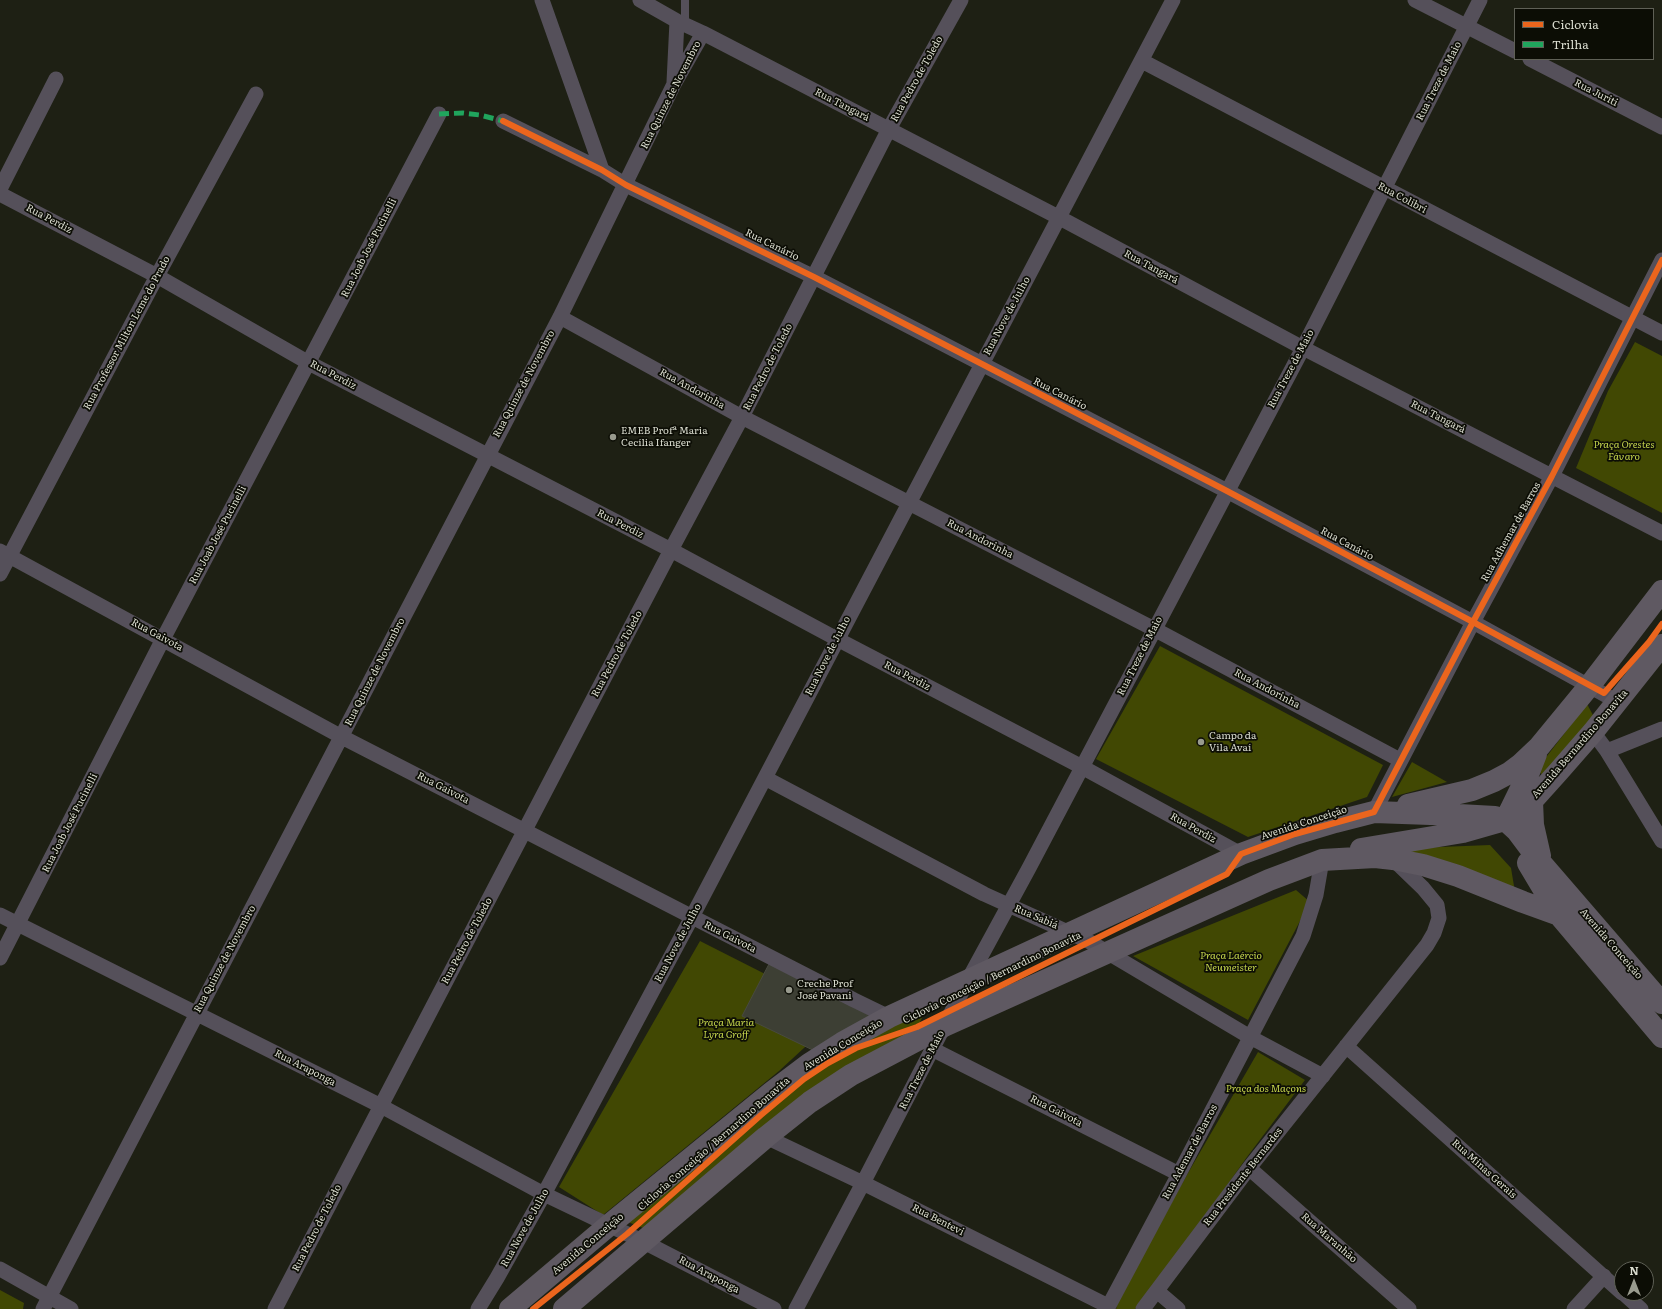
<!DOCTYPE html>
<html>
<head>
<meta charset="utf-8">
<style>
  body { margin:0 }
  #map { position:relative; width:1662px; height:1309px; overflow:hidden; background:#1e2014; font-family:Literata,serif }
  canvas { display:block }
  .legend { position:absolute; left:1514px; top:8px; width:140px; height:52px; box-sizing:border-box; background:#0c0d05; border:1px solid #5f6056; margin:0; padding:5px 7px; list-style:none; font-size:12px; color:#dbddd0 }
  .legend li { display:flex; align-items:center; gap:8px; height:20px }
  .legend b { width:20px; border:1px solid #5f6056 }
  .north { position:absolute; left:1614px; top:1261px; width:40px; height:40px; box-sizing:border-box; background:#0c0d05; border:1px solid #5f6056; border-radius:50%; rotate:0deg; font-size:11px; font-weight:700; line-height:16px; text-align:center; color:#dbddd0 }
  .north::after { content:''; display:block; margin:auto; width:14px; height:18px; background:#999b8e; clip-path:polygon(50% 0,100% 100%,50% 72%,0 100%) }
</style>
</head>
<body>
<div id="map">
<canvas width="1662" height="1309"></canvas>
<ul class="legend">
<li><b style="height:5px;background:#eb651d"></b>Ciclovia</li>
<li><b style="height:5px;background:#20a55d"></b>Trilha</li>
</ul>
<div class="north">N</div>
</div>
<script>
const ctx = document.querySelector('canvas').getContext('2d');
ctx.lineJoin = 'round';
function paint(path, color) { ctx.fillStyle = color; ctx.fill(path, 'evenodd'); }
const toPath = rows => new Path2D(rows.map(r => 'M' + r).join(''));
function strokePath(path, color, width, dash) { ctx.strokeStyle = color; ctx.lineWidth = width; ctx.lineCap = dash ? 'butt' : 'round'; ctx.setLineDash(dash || []); ctx.stroke(path); }
function write(font, color, halo, rows, align = 'center') {
  ctx.font = font + ' Literata,serif'; ctx.lineWidth = 3.5; ctx.setLineDash([]); ctx.textBaseline = 'middle'; ctx.strokeStyle = halo; ctx.fillStyle = color; for (const [text, x, y, turn = 0] of rows) {
    ctx.save(); ctx.translate(x, y); ctx.rotate((+turn || 0) * Math.PI / 180); ctx.textAlign = isNaN(turn) ? turn : align; if (halo) ctx.strokeText(text, 0, 0); ctx.fillText(text, 0, 0); ctx.restore();
  }
}
const green = toPath([
  [1635,342,1662,356,1662,513,1576,468,1608,391],
  [1160,646,1383,765,1367,797,1248,837,1096,759],
  [1587,704,1594,717,1543,776,1537,769],
  [1412,762,1447,782,1392,797],
  [1490,845,1511,868,1515,892,1402,852,1415,848],
  [1296,890,1310,902,1248,1020,1133,956],
  [700,941,842,1013,779,1071,603,1215,559,1187],
  [927,1008,914,1034,648,1230,628,1222,798,1078],
  [1258,1052,1305,1080,1247,1157,1163,1276,1135,1309,1116,1309,1119,1298,1188,1173],
  [0,1290,24,1303,23,1309,0,1309]
]);
const building = toPath([
  [769,964,880,1018,819,1053,742,1016,769,964]
]);
const lane = toPath([
  [685,24,685,0]
]);
const street = toPath([
  [542,0,602,170],
  [640,0,677,21,703,33,1060,218,1303,348,1662,533],
  [1415,0,1515,51],
  [1530,59,1662,127],
  [1142,61,1662,333],
  [674,82,677,21],
  [503,121,602,170,626,185,814,277,1227,491,1473,622,1618,702],
  [0,189,56,79],
  [0,194,157,276,309,363,671,550,837,639,1082,767,1241,854],
  [560,317,742,417,1154,629,1400,760],
  [0,551,342,737,854,1000,889,1017],
  [0,574,157,276,256,94],
  [1593,732,1607,751,1662,729],
  [1607,751,1662,841],
  [765,778,984,894,1090,942,1250,1037,1323,1076],
  [1374,812,1473,622,1552,476,1662,260],
  [0,915,381,1106,544,1194,644,1242,774,1309],
  [0,958,163,639,439,114],
  [1346,1046,1622,1293],
  [932,1049,1179,1174],
  [766,1137,863,1183,1108,1306],
  [1249,1168,1409,1309],
  [0,1269,71,1309],
  [1157,1291,1178,1309],
  [1623,1293,1641,1309],
  [43,1309,560,317,674,84,703,33],
  [275,1309,671,550,742,417,889,129,961,0],
  [478,1309,497,1278,544,1194,692,917,1173,0],
  [796,1309,863,1183,967,982,1029,868,1303,348,1480,0],
  [1107,1309,1179,1174,1303,936,1316,895,1322,860],
  [1143,1309,1249,1168,1427,945,1434,933,1439,918,1437,905,1423,888,1394,860],
  [1574,1309,1604,1276]
]);
const primary = toPath([
  [1532,801,1533,825,1540,856],
  [1408,805,1472,790,1494,781,1509,773,1521,764,1539,747,1590,685,1662,591],
  [1507,817,1529,772,1536,754],
  [1361,849,1463,832,1505,820,1532,801,1559,771,1593,732,1662,645],
  [1528,863,1559,915,1662,1037],
  [510,1309,608,1226,772,1092,809,1064,842,1043,889,1017,1241,854,1295,834,1335,822,1374,812,1459,815,1495,817,1505,820,1517,831,1541,863,1662,1003],
  [564,1309,766,1137,810,1102,851,1075,944,1026,1269,880,1322,860,1375,857,1393,859,1423,865,1458,876,1523,902,1559,915]
]);
const quiet = toPath([
  [439,114,463,113,480,115,503,121]
]);
const cycleway = toPath([
  [503,121,602,170,626,185,814,277,1227,491,1473,622,1604,693,1649,642,1662,624],
  [533,1309,627,1234,761,1115,804,1079,828,1063,856,1048,917,1027,1227,874,1241,854,1295,834,1374,812,1473,622,1552,476,1662,260]
]);
const markers = [
  [613,437,4,"#999b8e"],
  [1201,742,4,"#999b8e"],
  [789,990,4,"#999b8e"]
];
const streetNames = [
  ["Rua Pedro de Toledo",917,79,-61],
  ["Rua Treze de Maio",1439,81,-63],
  ["Rua Juriti",1596,93,27],
  ["Rua Quinze de Novembro",671,95,-63],
  ["Rua Tangará",842,105,27],
  ["Rua Colibri",1402,198,28],
  ["Rua Perdiz",49,219,28],
  ["Rua Canário",772,245,26],
  ["Rua Joab José Pucinelli",369,248,-63],
  ["Rua Tangará",1151,267,28],
  ["Rua Nove de Julho",1007,316,-62],
  ["Rua Professor Milton Leme do Prado",127,333,-62],
  ["Rua Pedro de Toledo",768,367,-63],
  ["Rua Treze de Maio",1291,369,-62],
  ["Rua Perdiz",333,375,28],
  ["Rua Quinze de Novembro",524,384,-62],
  ["Rua Andorinha",692,389,29],
  ["Rua Canário",1060,394,27],
  ["Rua Tangará",1438,417,27],
  ["Rua Perdiz",620,524,27],
  ["Rua Adhemar de Barros",1511,532,-61],
  ["Rua Joab José Pucinelli",218,535,-62],
  ["Rua Andorinha",980,539,27],
  ["Rua Canário",1347,544,28],
  ["Rua Gaivota",157,635,28],
  ["Rua Pedro de Toledo",617,654,-62],
  ["Rua Nove de Julho",828,656,-63],
  ["Rua Treze de Maio",1140,656,-63],
  ["Rua Quinze de Novembro",375,672,-63],
  ["Rua Perdiz",907,676,28],
  ["Rua Andorinha",1267,689,28],
  ["Avenida Bernardino Bonavita",1580,744,-49],
  ["Rua Gaivota",443,788,27],
  ["Rua Joab José Pucinelli",70,823,-63],
  ["Avenida Conceição",1304,823,-18],
  ["Rua Perdiz",1193,828,29],
  ["Rua Sabiá",1036,917,23],
  ["Rua Gaivota",730,937,27],
  ["Rua Pedro de Toledo",467,941,-62],
  ["Rua Nove de Julho",678,943,-62],
  ["Avenida Conceição",1611,944,49],
  ["Rua Quinze de Novembro",225,959,-62],
  ["Ciclovia Conceição / Bernardino Bonavita",992,978,-26],
  ["Avenida Conceição",843,1045,-31],
  ["Rua Araponga",305,1068,27],
  ["Rua Treze de Maio",922,1070,-63],
  ["Rua Gaivota",1056,1111,27],
  ["Ciclovia Conceição / Bernardino Bonavita",714,1144,-41],
  ["Rua Ademar de Barros",1190,1152,-62],
  ["Rua Minas Gerais",1484,1169,42],
  ["Rua Presidente Bernardes",1243,1177,-52],
  ["Rua Bentevi",938,1220,27],
  ["Rua Pedro de Toledo",317,1228,-63],
  ["Rua Nove de Julho",525,1228,-61],
  ["Rua Maranhão",1329,1238,41],
  ["Avenida Conceição",588,1244,-40],
  ["Rua Araponga",709,1275,28]
];
const poiNames = [
  ["EMEB Profª Maria",621,431],
  ["Cecília Ifanger",621,443],
  ["Campo da",1209,736],
  ["Vila Avaí",1209,748],
  ["Creche Prof",797,984],
  ["José Pavani",797,996]
];
const parkNames = [
  ["Praça Orestes",1624,445],
  ["Fávaro",1624,457],
  ["Praça Laércio",1231,956],
  ["Neumeister",1231,968],
  ["Praça Maria",726,1023],
  ["Lyra Groff",726,1035],
  ["Praça dos Maçons",1266,1089]
];
paint(green, '#414803');
paint(building, '#3d3f34');
strokePath(building, '#484a3f', 1);
strokePath(lane, '#55505a', 8);
strokePath(street, '#55505a', 15);
strokePath(primary, '#5f5962', 22);
strokePath(quiet, '#20a55d', 5, [10, 5]);
strokePath(cycleway, '#eb651d', 6);
for (const [x, y, r, color] of markers) { const dot = new Path2D(); dot.arc(x, y, r, 0, 2 * Math.PI); ctx.fillStyle = color; ctx.fill(dot); strokePath(dot, '#0c0d05', 1.5); }
write('10px', '#dbddd0', '#0c0d05', streetNames);
write('10px', '#dbddd0', '#0c0d05', poiNames, 'left');
write('italic 10px', '#c4d44c', '#0c0d05', parkNames);
</script>
</body>
</html>
